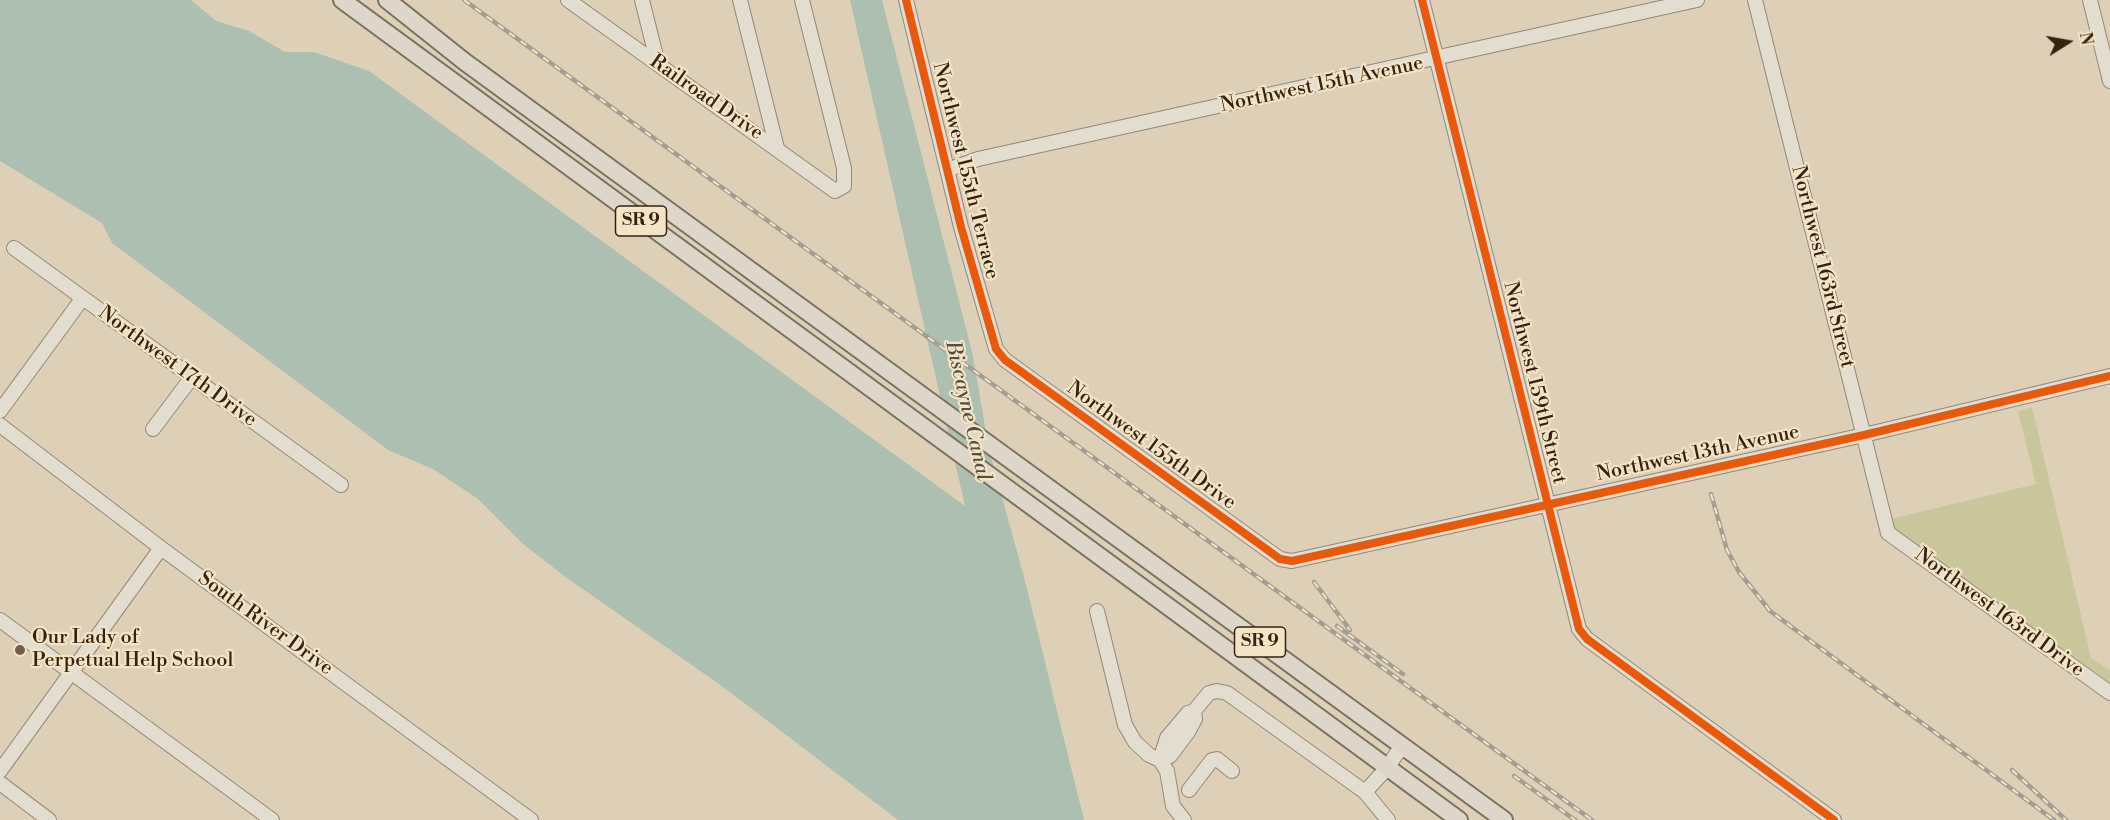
<!DOCTYPE html>
<html>
<head>
<meta charset="utf-8">
<style>
  body { margin:0 }
  #map { position:relative; width:2110px; height:820px; overflow:hidden; background:#ddd0b7; font-family:"Libre Bodoni",serif }
  canvas { display:block }
  .north { position:absolute; left:2038px; top:12px; width:60px; height:60px; -webkit-text-stroke:4px #f3e4c6; paint-order:stroke; rotate:79deg; font-size:16px; font-weight:700; line-height:24px; text-align:center; color:#352212 }
  .north::after { content:''; display:block; margin:auto; width:21px; height:27px; background:#352212; clip-path:polygon(50% 0,100% 100%,50% 72%,0 100%) }
</style>
</head>
<body>
<div id="map">
<canvas width="2110" height="820"></canvas>
<div class="north">N</div>
</div>
<script>
const ctx = document.querySelector('canvas').getContext('2d');
ctx.lineJoin = 'round';
function paint(path, color) { ctx.fillStyle = color; ctx.fill(path, 'evenodd'); }
const toPath = rows => new Path2D(rows.map(r => 'M' + r).join(''));
function strokePath(path, color, width, dash) { ctx.strokeStyle = color; ctx.lineWidth = width; ctx.lineCap = dash ? 'butt' : 'round'; ctx.setLineDash(dash || []); ctx.stroke(path); }
function write(font, color, halo, rows, align = 'center') {
  ctx.font = font + ' "Libre Bodoni",serif'; ctx.lineWidth = 4.5; ctx.setLineDash([]); ctx.textBaseline = 'middle'; ctx.strokeStyle = halo; ctx.fillStyle = color; for (const [text, x, y, turn = 0] of rows) {
    ctx.save(); ctx.translate(x, y); ctx.rotate((+turn || 0) * Math.PI / 180); ctx.textAlign = isNaN(turn) ? turn : align; if (halo) ctx.strokeText(text, 0, 0); ctx.fillText(text, 0, 0); ctx.restore();
  }
}
const green = toPath([
  [2032,407,2091,658,2110,670,2110,683,1894,530,1891,519,2036,484,2018,411]
]);
const water = toPath([
  [0,0,191,0,216,21,249,31,285,52,314,52,369,71,965,506,850,0,882,0,973,356,989,450,1024,577,1084,820,898,820,719,684,567,578,523,544,478,499,433,469,388,450,112,243,102,223,0,161]
]);
const minor = toPath([
  [568,0,835,191,844,186,844,168,802,0],
  [642,0,658,64],
  [740,0,777,148],
  [906,0,961,227,996,349,1005,360,1280,559,1292,561,1864,435,2110,376],
  [1422,0,1579,629,1587,639,1834,820],
  [1755,0,1888,533,2110,693],
  [2090,0,2110,81],
  [947,170,978,159,1697,0],
  [14,248,341,485],
  [0,411,82,299],
  [0,425,161,548,531,820],
  [153,429,192,377],
  [1097,611,1125,725,1135,742,1149,755,1160,760,1167,771,1173,806,1184,820],
  [0,620,272,820],
  [1160,760,1167,738,1188,713,1194,711,1209,693,1217,691,1227,693,1365,792,1388,820],
  [1160,760,1170,756,1188,732,1195,719,1194,711],
  [0,771,161,548],
  [0,783,49,820],
  [1189,790,1212,760,1217,759,1232,771],
  [1365,792,1387,768,1397,753,1405,748]
]);
const major = toPath([
  [342,0,1459,820],
  [387,0,465,62,1504,820]
]);
const rail = toPath([
  [464,0,1592,820],
  [1711,494,1727,550,1739,572,1770,611,2054,820],
  [1314,582,1350,630],
  [1337,626,1403,674],
  [2012,770,2066,820],
  [1514,776,1575,820]
]);
const cycleway = toPath([
  [906,0,961,227,996,349,1005,360,1280,559,1292,561,1864,435,2110,376],
  [1422,0,1579,629,1587,639,1834,820]
]);
const markers = [
  [20,650,6,"#705f4c"]
];
const shields = [
  [641,221,51],
  [1260,642,51]
];
const shieldNames = [
  ["SR 9",641,221],
  ["SR 9",1260,642]
];
const streetNames = [
  ["Northwest 15th Avenue",1322,85,-12],
  ["Railroad Drive",706,98,35],
  ["Northwest 155th Terrace",965,171,76],
  ["Northwest 163rd Street",1822,267,76],
  ["Northwest 17th Drive",177,367,36],
  ["Northwest 159th Street",1534,383,76],
  ["Northwest 155th Drive",1151,446,36],
  ["Northwest 13th Avenue",1698,454,-12],
  ["Northwest 163rd Drive",1999,613,36],
  ["South River Drive",265,624,36]
];
const poiNames = [
  ["Our Lady of",32,638],
  ["Perpetual Help School",32,661]
];
const waterNames = [
  ["Biscayne Canal",967,411,77]
];
paint(green, '#cac69c');
paint(water, '#adbfb1');
strokePath(minor, '#928879', 16);
strokePath(major, '#7b7162', 20);
strokePath(minor, '#e3ddd0', 14);
strokePath(major, '#ded7c9', 16);
strokePath(rail, '#a49d92', 4.5);
strokePath(rail, '#f3e4c6', 2, [7]);
strokePath(cycleway, '#e8590c', 8);
for (const [x, y, r, color] of markers) { const dot = new Path2D(); dot.arc(x, y, r, 0, 2 * Math.PI); ctx.fillStyle = color; ctx.fill(dot); strokePath(dot, '#f3e4c6', 2); }
for (const [x, y, w] of shields) { const box = new Path2D(); box.roundRect(x - w / 2, y - 15, w, 30, 4.5); ctx.fillStyle = '#f3e4c6'; ctx.fill(box); strokePath(box, '#352212', 1.5); }
write('bold 18px', '#352212', null, shieldNames);
write('20px', '#352212', '#f3e4c6', streetNames);
write('20px', '#352212', '#f3e4c6', poiNames, 'left');
write('italic 21px', '#534f41', '#f3e4c6', waterNames);
</script>
</body>
</html>
